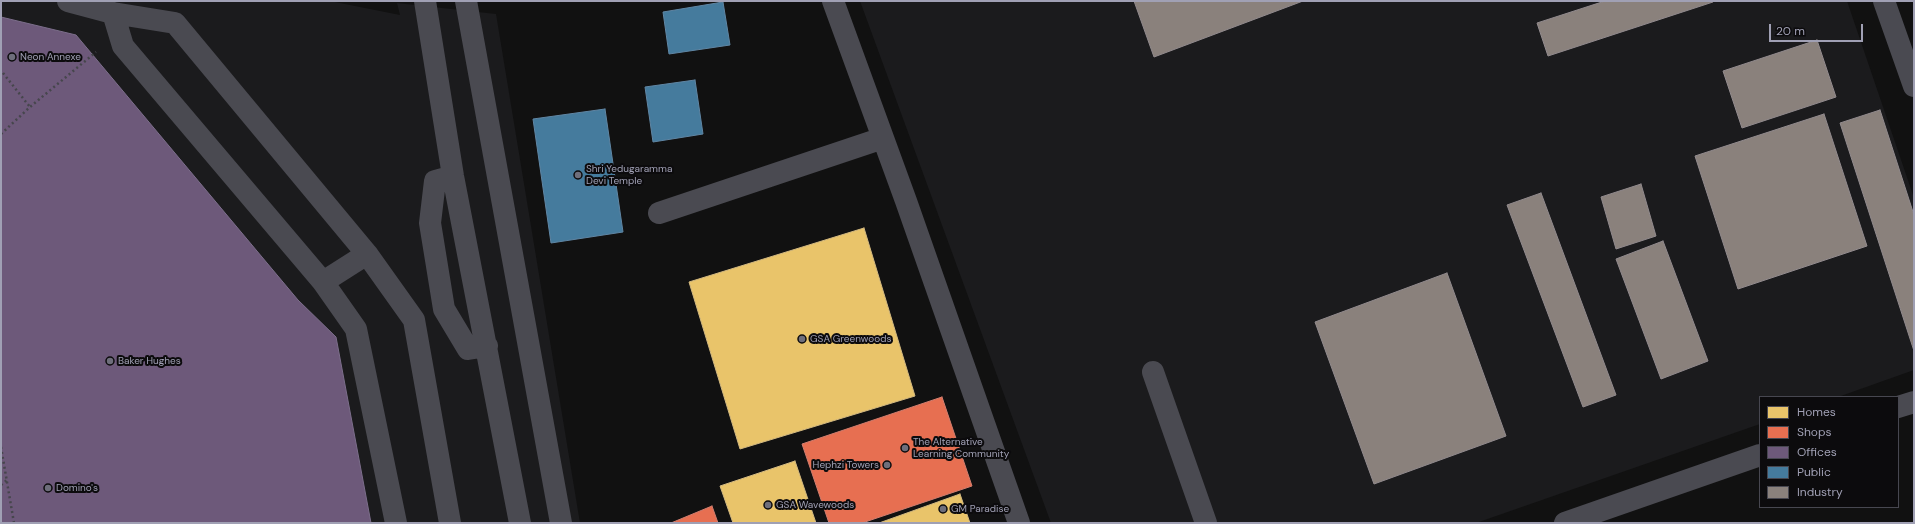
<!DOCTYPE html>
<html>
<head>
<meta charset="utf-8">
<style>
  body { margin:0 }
  #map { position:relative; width:1915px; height:524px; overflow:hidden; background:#111; font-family:"DM Sans",sans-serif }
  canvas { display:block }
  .frame { position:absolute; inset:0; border:2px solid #a0a0b4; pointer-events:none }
  .legend { position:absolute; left:1759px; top:396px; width:140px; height:112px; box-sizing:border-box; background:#0c0b0d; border:1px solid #474750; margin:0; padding:5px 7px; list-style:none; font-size:12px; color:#a0a0b4 }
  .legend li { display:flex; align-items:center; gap:8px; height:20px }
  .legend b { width:20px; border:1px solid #474750 }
  .scale { position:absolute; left:1769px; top:24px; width:94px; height:18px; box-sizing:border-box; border:2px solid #a0a0b4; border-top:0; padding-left:5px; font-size:12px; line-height:14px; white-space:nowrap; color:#a0a0b4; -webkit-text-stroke:3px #0c0b0d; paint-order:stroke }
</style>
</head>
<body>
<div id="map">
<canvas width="1915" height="524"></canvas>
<div class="frame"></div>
<ul class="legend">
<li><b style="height:11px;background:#e9c46a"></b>Homes</li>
<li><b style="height:11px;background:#e76f51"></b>Shops</li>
<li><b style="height:11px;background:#6d597a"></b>Offices</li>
<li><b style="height:11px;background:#457b9d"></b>Public</li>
<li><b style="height:11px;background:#8a817c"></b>Industry</li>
</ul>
<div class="scale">20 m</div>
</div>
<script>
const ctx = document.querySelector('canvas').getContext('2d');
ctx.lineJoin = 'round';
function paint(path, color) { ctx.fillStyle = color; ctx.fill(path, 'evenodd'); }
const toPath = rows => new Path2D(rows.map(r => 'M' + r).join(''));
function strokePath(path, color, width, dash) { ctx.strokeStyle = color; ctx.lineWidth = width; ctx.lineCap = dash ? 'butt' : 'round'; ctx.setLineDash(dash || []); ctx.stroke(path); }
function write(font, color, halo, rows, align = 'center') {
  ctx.font = font + ' "DM Sans",sans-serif'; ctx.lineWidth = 4; ctx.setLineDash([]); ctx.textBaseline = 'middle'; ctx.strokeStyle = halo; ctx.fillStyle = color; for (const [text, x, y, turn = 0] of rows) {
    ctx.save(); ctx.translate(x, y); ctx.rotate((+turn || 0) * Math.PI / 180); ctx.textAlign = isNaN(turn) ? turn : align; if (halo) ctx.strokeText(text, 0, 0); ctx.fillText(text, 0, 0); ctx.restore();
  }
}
const built = toPath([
  [1,1,330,1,400,15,397,3,496,14,580,523,1,523],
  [860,1,1847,1,1914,198,1914,370,1838,397,1760,397,1760,424,1476,523,1051,523]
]);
const homes = toPath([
  [864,228,915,396,740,449,689,282,864,228],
  [795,461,816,523,733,523,720,486,795,461],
  [960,494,970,523,879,523,960,494]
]);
const shops = toPath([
  [1,30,42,40,1,75,1,30],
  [942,397,972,486,862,523,829,523,802,444,942,397],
  [712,506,718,523,671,523,712,506]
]);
const offices = toPath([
  [1,17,76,35,298,300,336,337,371,523,1,523,1,17]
]);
const public = toPath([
  [723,2,730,45,669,54,663,12,723,2],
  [695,80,703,134,653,142,645,87,695,80],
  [605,109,623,232,551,243,533,119,605,109]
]);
const industry = toPath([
  [1134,1,1303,1,1154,57,1134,1],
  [1605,1,1712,1,1713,2,1548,56,1537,23,1605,1],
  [1817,40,1836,97,1742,128,1723,71,1817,40],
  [1880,110,1914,215,1914,351,1840,123,1880,110],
  [1824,114,1867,246,1738,289,1695,156,1824,114],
  [1641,184,1656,236,1616,249,1601,197,1641,184],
  [1541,193,1616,395,1583,407,1507,205,1541,193],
  [1663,241,1708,361,1661,379,1616,259,1663,241],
  [1447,273,1506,436,1374,484,1315,322,1447,273]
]);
const path = toPath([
  [3,73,30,107],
  [1,134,30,107,96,52],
  [1,447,14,523],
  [1,485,7,480]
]);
const minor = toPath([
  [68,1,113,13,175,23,367,254,414,320,450,523],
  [425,1,453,176,520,523],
  [466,1,561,523],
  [833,1,906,201,1019,523],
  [1884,1,1914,86],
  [113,13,123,46,323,282,356,329,396,523],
  [453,176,435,181,430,223,444,309,468,349,487,346],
  [659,213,883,138],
  [323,282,367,254],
  [1153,372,1206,523],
  [1898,407,1914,402],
  [1565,523,1760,455]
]);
const markers = [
  [12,57,4,"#6e6e7b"],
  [578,175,4,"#6e6e7b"],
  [802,339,4,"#6e6e7b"],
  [110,361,4,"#6e6e7b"],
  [905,448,4,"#6e6e7b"],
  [887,465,4,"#6e6e7b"],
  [48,488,4,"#6e6e7b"],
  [768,505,4,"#6e6e7b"],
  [943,509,4,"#6e6e7b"]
];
const poiNames = [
  ["Neon Annexe",20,57],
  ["Shri Yedugaramma",586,169],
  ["Devi Temple",586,181],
  ["GSA Greenwoods",810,339],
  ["Baker Hughes",118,361],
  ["The Alternative",913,442],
  ["Learning Community",913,454],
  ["Hephzi Towers",879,465,"right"],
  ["Domino's",56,488],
  ["GSA Wavewoods",776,505],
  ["GM Paradise",951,509]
];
paint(built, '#1b1b1d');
paint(homes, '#e9c46a');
strokePath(homes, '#d3b980', 1);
paint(shops, '#e76f51');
strokePath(shops, '#d27e6f', 1);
paint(offices, '#6d597a');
strokePath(offices, '#7c6e8b', 1);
paint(public, '#457b9d');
strokePath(public, '#6086a4', 1);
paint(industry, '#8a817c');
strokePath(industry, '#918a8d', 1);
strokePath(path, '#46464c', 2.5, [2, 3]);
strokePath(minor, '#4a4a51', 22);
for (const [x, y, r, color] of markers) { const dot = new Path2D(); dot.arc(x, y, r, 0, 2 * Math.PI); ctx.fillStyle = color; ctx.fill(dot); strokePath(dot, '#0c0b0d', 1.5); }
write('10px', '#a0a0b4', '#0c0b0d', poiNames, 'left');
</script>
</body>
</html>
